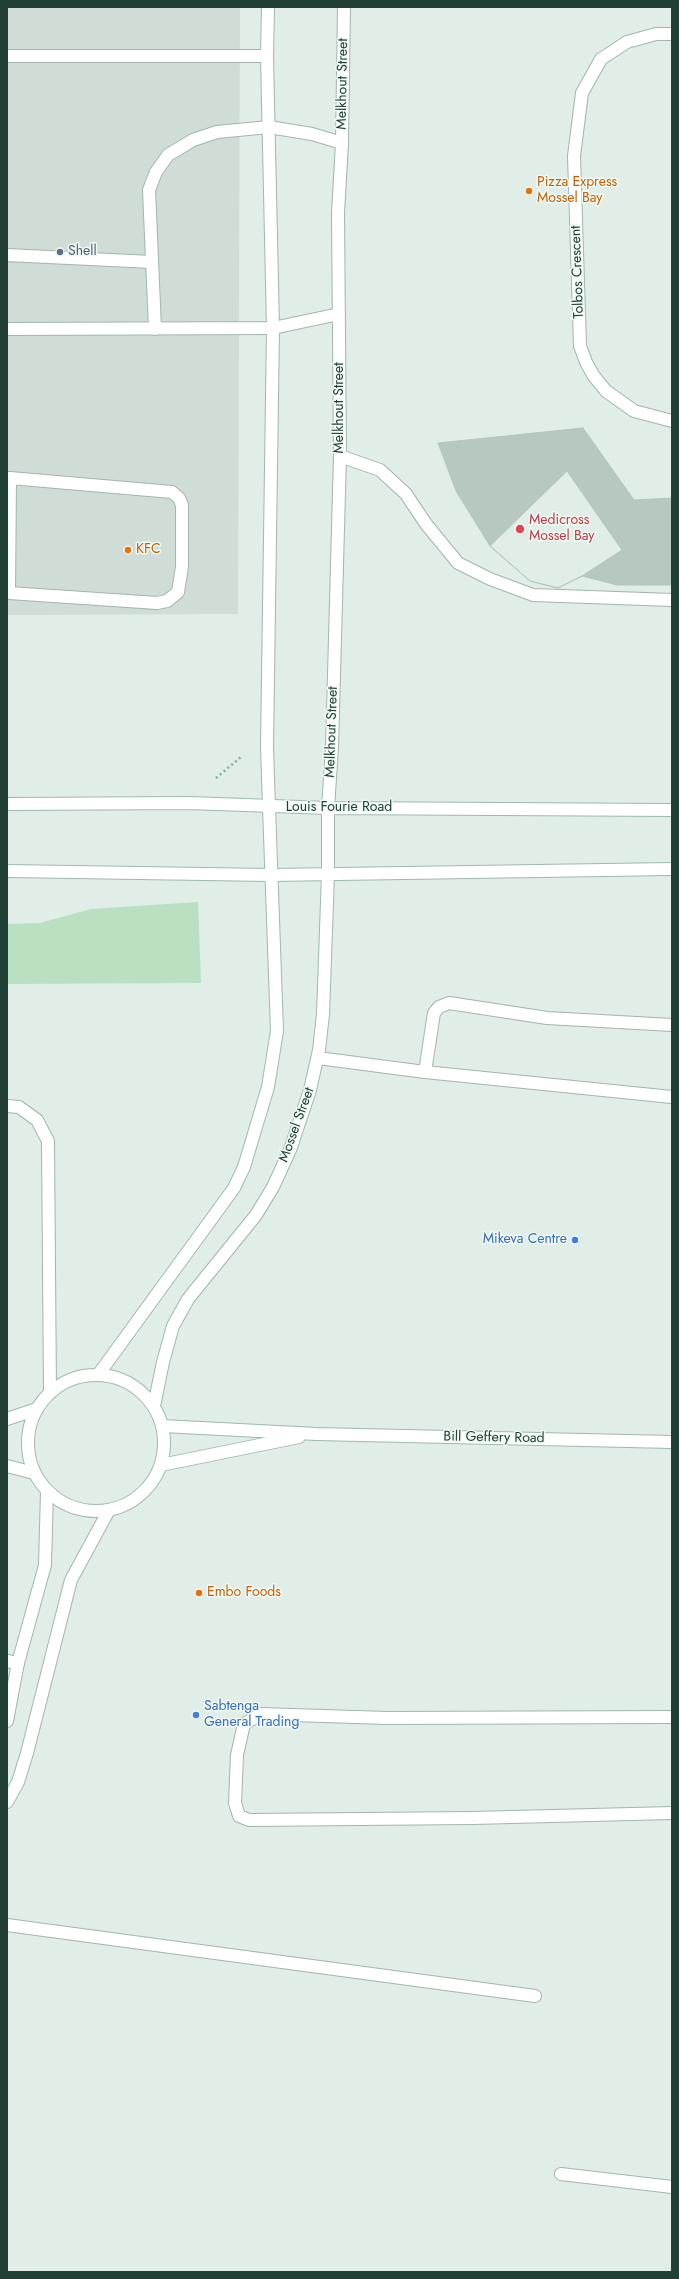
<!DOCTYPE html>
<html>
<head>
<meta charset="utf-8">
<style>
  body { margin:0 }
  #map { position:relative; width:679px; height:2279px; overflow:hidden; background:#e1ede7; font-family:Jost,sans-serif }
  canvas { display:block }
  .frame { position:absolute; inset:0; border:8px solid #203f35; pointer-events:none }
</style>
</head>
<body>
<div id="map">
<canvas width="679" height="2279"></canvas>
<div class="frame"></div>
</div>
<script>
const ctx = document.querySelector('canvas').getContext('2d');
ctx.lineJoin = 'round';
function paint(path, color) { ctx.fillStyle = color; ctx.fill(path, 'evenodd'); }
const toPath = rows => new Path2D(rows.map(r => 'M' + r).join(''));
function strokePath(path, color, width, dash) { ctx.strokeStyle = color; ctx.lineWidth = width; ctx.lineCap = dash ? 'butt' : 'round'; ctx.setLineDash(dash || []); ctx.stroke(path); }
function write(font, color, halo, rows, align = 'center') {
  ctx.font = font + ' Jost,sans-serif'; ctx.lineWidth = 3; ctx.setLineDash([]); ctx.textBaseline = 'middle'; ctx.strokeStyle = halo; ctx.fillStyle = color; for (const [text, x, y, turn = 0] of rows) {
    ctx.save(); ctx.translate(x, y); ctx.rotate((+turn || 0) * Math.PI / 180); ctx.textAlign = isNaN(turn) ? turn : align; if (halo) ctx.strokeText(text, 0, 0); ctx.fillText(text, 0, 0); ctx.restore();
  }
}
const built = toPath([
  [7,7,240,7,238,614,7,615]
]);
const green = toPath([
  [198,902,201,983,7,984,7,924,40,923,91,909]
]);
const building = toPath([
  [583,428,634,500,672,498,672,585,617,585,582,576,558,588,530,581,490,546,456,491,438,443,583,428],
  [567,471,622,550,582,576,558,588,530,581,490,546,567,471]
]);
const path = toPath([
  [216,778,241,757]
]);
const lane = toPath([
  [7,56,267,56],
  [7,255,152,262],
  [7,329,273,328,339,314],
  [155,329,149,190,156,172,168,155,193,140,217,132,269,127,312,134,342,143],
  [340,456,380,470,406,494,426,524,458,563,490,579,533,595,672,600],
  [7,478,10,478,172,492,179,498,182,505,182,567,178,592,167,601,157,603,9,593,10,478],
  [672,1025,547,1018,449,1003,439,1007,434,1013,425,1072,672,1097],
  [318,1058,425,1072],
  [7,1106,19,1107,37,1120,48,1141,50,1393],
  [7,1661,18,1663],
  [672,1717,387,1718,261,1714,244,1724,237,1755,235,1803,239,1816,249,1820,472,1818,672,1813],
  [7,1925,535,1996]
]);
const street = toPath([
  [268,7,267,56,273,328,267,747,269,807],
  [672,34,656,34,627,42,601,59,582,93,574,156,580,346,586,362,593,375,606,391,634,411,672,421],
  [328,808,332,747,340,456,338,213,342,143,344,7],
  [7,1419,37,1409],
  [7,1466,34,1473],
  [7,1721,18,1663,45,1565,47,1491],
  [7,1802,18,1782,27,1753,71,1580,109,1510],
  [561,2174,672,2187]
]);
const secondary = toPath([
  [7,804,189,803,328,808,672,810],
  [7,871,270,875,672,869],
  '28 1443a68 68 0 1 1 136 0a68 68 0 1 1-136 0Z',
  [98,1375,234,1188,244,1167,268,1087,277,1031,269,807],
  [154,1406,163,1362,173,1326,188,1299,256,1215,273,1187,290,1150,310,1090,319,1050,323,1014,328,874,328,808],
  [163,1426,316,1434,672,1442],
  [161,1465,299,1437]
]);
const markers = [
  [529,191,4,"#e8710a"],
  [60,252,4,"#5c6f8a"],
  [520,529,5,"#e0444e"],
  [128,550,4,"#e8710a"],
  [575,1240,4,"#3f7fe0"],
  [199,1593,4,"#e8710a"],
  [196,1715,4,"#3f7fe0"]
];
const streetNames = [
  ["Melkhout Street",343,84,-89],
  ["Tolbos Crescent",578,272,-92],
  ["Melkhout Street",340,408,-90],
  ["Melkhout Street",332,732,-88],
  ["Louis Fourie Road",339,808],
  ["Mossel Street",297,1125,-70],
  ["Bill Geffery Road",494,1438,1]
];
const foodNames = [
  ["Pizza Express",537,183],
  ["Mossel Bay",537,199],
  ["KFC",136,550],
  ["Embo Foods",207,1593]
];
const serviceNames = [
  ["Shell",68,252]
];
const healthNames = [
  ["Medicross",529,521],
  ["Mossel Bay",529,537]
];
const shopNames = [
  ["Mikeva Centre",567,1240],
  ["Sabtenga",204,1707,"left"],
  ["General Trading",204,1723,"left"]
];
paint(built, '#cfddd6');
paint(green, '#b8e0c1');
paint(building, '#b6c8c0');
strokePath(building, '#b2c7be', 1);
strokePath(lane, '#a3b5ae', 14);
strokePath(street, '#a3b5ae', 14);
strokePath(secondary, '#9eb9af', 14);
strokePath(path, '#7eb3a1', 2.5, [2, 3]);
strokePath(lane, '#fff', 12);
strokePath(street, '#fff', 12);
strokePath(secondary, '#fff', 12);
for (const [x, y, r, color] of markers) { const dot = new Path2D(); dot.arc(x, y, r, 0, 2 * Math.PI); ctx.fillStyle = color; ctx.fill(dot); strokePath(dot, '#f1f9f5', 1.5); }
write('14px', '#203f35', '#f1f9f5', streetNames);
write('14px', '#c56008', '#f1f9f5', foodNames, 'left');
write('14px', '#4e5e75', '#f1f9f5', serviceNames, 'left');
write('14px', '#be3a42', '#f1f9f5', healthNames, 'left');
write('14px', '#366cbe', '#f1f9f5', shopNames, 'right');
</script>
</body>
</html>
